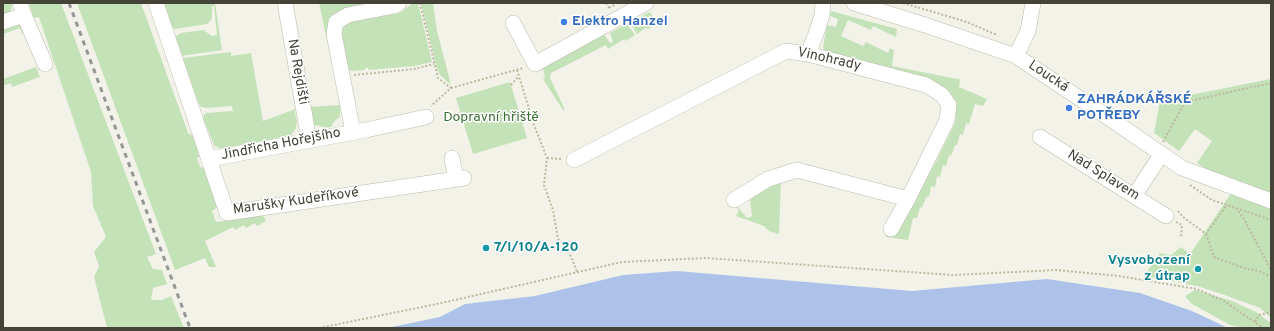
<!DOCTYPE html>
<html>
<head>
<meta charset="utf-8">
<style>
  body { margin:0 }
  #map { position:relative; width:1274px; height:331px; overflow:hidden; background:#f2f2e9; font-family:Overpass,sans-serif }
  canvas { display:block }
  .frame { position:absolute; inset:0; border:4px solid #454338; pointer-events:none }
</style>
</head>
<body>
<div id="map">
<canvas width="1274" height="331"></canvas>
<div class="frame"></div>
</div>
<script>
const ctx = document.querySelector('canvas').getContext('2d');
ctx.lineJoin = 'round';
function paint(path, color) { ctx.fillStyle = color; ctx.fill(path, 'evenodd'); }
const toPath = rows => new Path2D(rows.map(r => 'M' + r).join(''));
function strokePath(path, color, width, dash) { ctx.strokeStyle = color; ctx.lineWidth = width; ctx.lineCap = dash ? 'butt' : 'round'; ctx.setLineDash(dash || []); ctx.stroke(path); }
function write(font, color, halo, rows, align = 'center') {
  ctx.font = font + ' Overpass,sans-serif'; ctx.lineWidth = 3; ctx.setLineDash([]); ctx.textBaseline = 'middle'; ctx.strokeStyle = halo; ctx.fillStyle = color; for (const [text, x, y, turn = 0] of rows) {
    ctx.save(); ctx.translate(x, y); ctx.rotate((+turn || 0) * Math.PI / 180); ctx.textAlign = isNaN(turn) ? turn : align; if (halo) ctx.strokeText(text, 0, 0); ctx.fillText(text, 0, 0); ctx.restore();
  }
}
const green = toPath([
  [3,3,11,3,12,6,10,12,3,18],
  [29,3,61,3,156,254,147,257,153,269,162,270,167,284,153,288,151,300,162,300,171,296,184,328,107,328,94,277,99,266,94,252,106,237,93,206,91,172,39,17,34,18],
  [77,3,141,3,188,133,199,139,201,156,197,158,200,167,204,168,218,206,215,209,212,211,216,222,263,215,266,221,257,226,255,223,246,228,244,225,235,230,233,227,205,241,216,267,209,267,205,258,175,270],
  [163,3,215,3,222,50,181,56,175,37,181,33,203,30,212,36,217,35,214,6,212,6,212,17,211,20,207,24,175,29,172,28],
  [319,3,381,3,342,11,337,87],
  [413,3,418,3,432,62,415,66,369,70,368,68,365,68,365,70,352,71,349,70,347,68,340,30,344,24,353,21,399,13,404,10],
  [421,3,433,3,437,31,451,85,440,75,437,69],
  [831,11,897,29,896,37,873,26,871,30,848,20,841,36,863,46,866,42,888,53,890,48,894,50,892,66,957,79,958,78,960,80,959,87,987,99,983,106,975,104,969,124,966,123,963,135,960,134,957,145,955,145,951,156,949,155,946,166,943,165,940,177,937,176,935,187,931,186,929,197,926,197,922,208,920,207,917,218,913,218,908,240,886,237,886,227,909,210,937,160,955,123,956,114,954,114,952,103,825,52,823,47,827,25,836,27,838,19,830,16],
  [650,12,657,23,648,29,646,28,637,34,630,22],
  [20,23,23,32,22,34,20,28,3,34,3,29],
  [627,24,635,35,626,41,624,39,608,49,606,45,551,73,550,78,565,110,563,110,543,79,545,78,543,68,546,64,603,33,610,43,611,43,613,42,610,33],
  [231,52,231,56,251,53,263,121,293,110,294,108,297,122,296,128,293,133,289,136,221,149,214,145,203,118,204,115,206,113,233,111,232,106,206,108,201,107,198,102,182,58],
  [36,67,40,77,12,87,11,83,3,86,3,79],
  [1271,79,1271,196,1215,175,1197,163,1212,141,1195,129,1179,151,1154,133,1160,101],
  [510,82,527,138,473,154,456,98],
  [340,105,340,116,339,119,338,118,332,124,333,126,324,129,323,127,316,125,314,126,311,122,310,107],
  [781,179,779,234,769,231,764,226,736,216,739,210,728,198,730,198,747,218,752,216,750,199,751,196],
  [1232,192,1271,207,1271,318,1260,308,1219,293,1197,286,1144,276,1160,253,1171,255,1181,247,1190,254],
  [1195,290,1232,301,1256,312,1271,323,1271,328,1243,328,1230,325,1192,304,1185,296]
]);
const water = toPath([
  [677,271,912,291,1047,279,1140,293,1192,311,1228,328,387,328,440,317,465,304,535,296,623,275]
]);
const path = toPath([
  [420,3,438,78,451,88,431,106],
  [606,3,610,9],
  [903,3,967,22,997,35],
  [609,8,617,3],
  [517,70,534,125,547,158,544,185,553,210,558,239,566,248,573,261,577,272],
  [354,75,414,69,434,64],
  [511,85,519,76],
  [451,88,523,68],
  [1163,142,1185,102,1271,83],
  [547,158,562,159],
  [1190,185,1212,200,1271,220],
  [1236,208,1244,219,1271,270],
  [1178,211,1183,217,1206,234,1227,205],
  [1176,222,1182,225,1181,238],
  [1206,234,1214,257,1244,268,1259,271,1271,277],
  [1255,322,1259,315,1271,312],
  [319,328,437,304,622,262,706,258,953,275,1056,270,1119,276,1197,289,1224,301,1263,328]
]);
const minor = toPath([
  [20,3,24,15,45,64],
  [156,3,227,213,464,178],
  [285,3,309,140],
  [854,3,925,25,1016,56,1106,116,1182,168,1271,201],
  [3,22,24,15],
  [513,23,535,64,646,3],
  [808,54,816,34,822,15,823,3],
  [1016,56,1028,31,1033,3],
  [353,132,334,34,336,22,348,15,394,6,399,3],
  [1040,137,1166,216],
  [452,158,456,179],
  [209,159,366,130,426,117],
  [574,160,786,51,808,54,926,85,942,95,949,105,947,120,908,199,891,229],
  [1134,196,1161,155],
  [734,200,768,179,797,170,908,199]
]);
const rail = toPath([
  [69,3,190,328]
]);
const markers = [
  [564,22,4,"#3f7fe0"],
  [1069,108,4,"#3f7fe0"],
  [486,248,4,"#0f9aa8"],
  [1198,269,4,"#0f9aa8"]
];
const shopNames = [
  ["Elektro Hanzel",572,22],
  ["ZAHRÁDKÁŘSKÉ",1077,100],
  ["POTŘEBY",1077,116]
];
const streetNames = [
  ["Vinohrady",829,60,13],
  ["Na Rejdišti",297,72,80],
  ["Loucká",1048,77,34],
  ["Jindřicha Hořejšího",281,145,-11],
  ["Nad Splavem",1103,176,32],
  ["Marušky Kudeříkové",296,202,-8]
];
const parkNames = [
  ["Dopravní hřiště",491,118]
];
const cultureNames = [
  ["7/I/10/A-120",494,248],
  ["Vysvobození",1190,261,"right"],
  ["z útrap",1190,277,"right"]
];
paint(green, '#c4e2b7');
paint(water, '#adc2e8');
strokePath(minor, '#bdbbad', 16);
strokePath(path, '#bdb9a0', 2, [2, 2]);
strokePath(minor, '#fff', 15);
strokePath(rail, '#979797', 3, [5, 5]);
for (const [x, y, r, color] of markers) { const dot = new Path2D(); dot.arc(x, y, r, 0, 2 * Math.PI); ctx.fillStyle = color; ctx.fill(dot); strokePath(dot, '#fff', 1.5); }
write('bold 14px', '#366cbe', '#fff', shopNames, 'left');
write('14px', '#454338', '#fff', streetNames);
write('14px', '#3b7033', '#fff', parkNames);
write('bold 14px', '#0d838f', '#fff', cultureNames, 'left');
</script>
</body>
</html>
